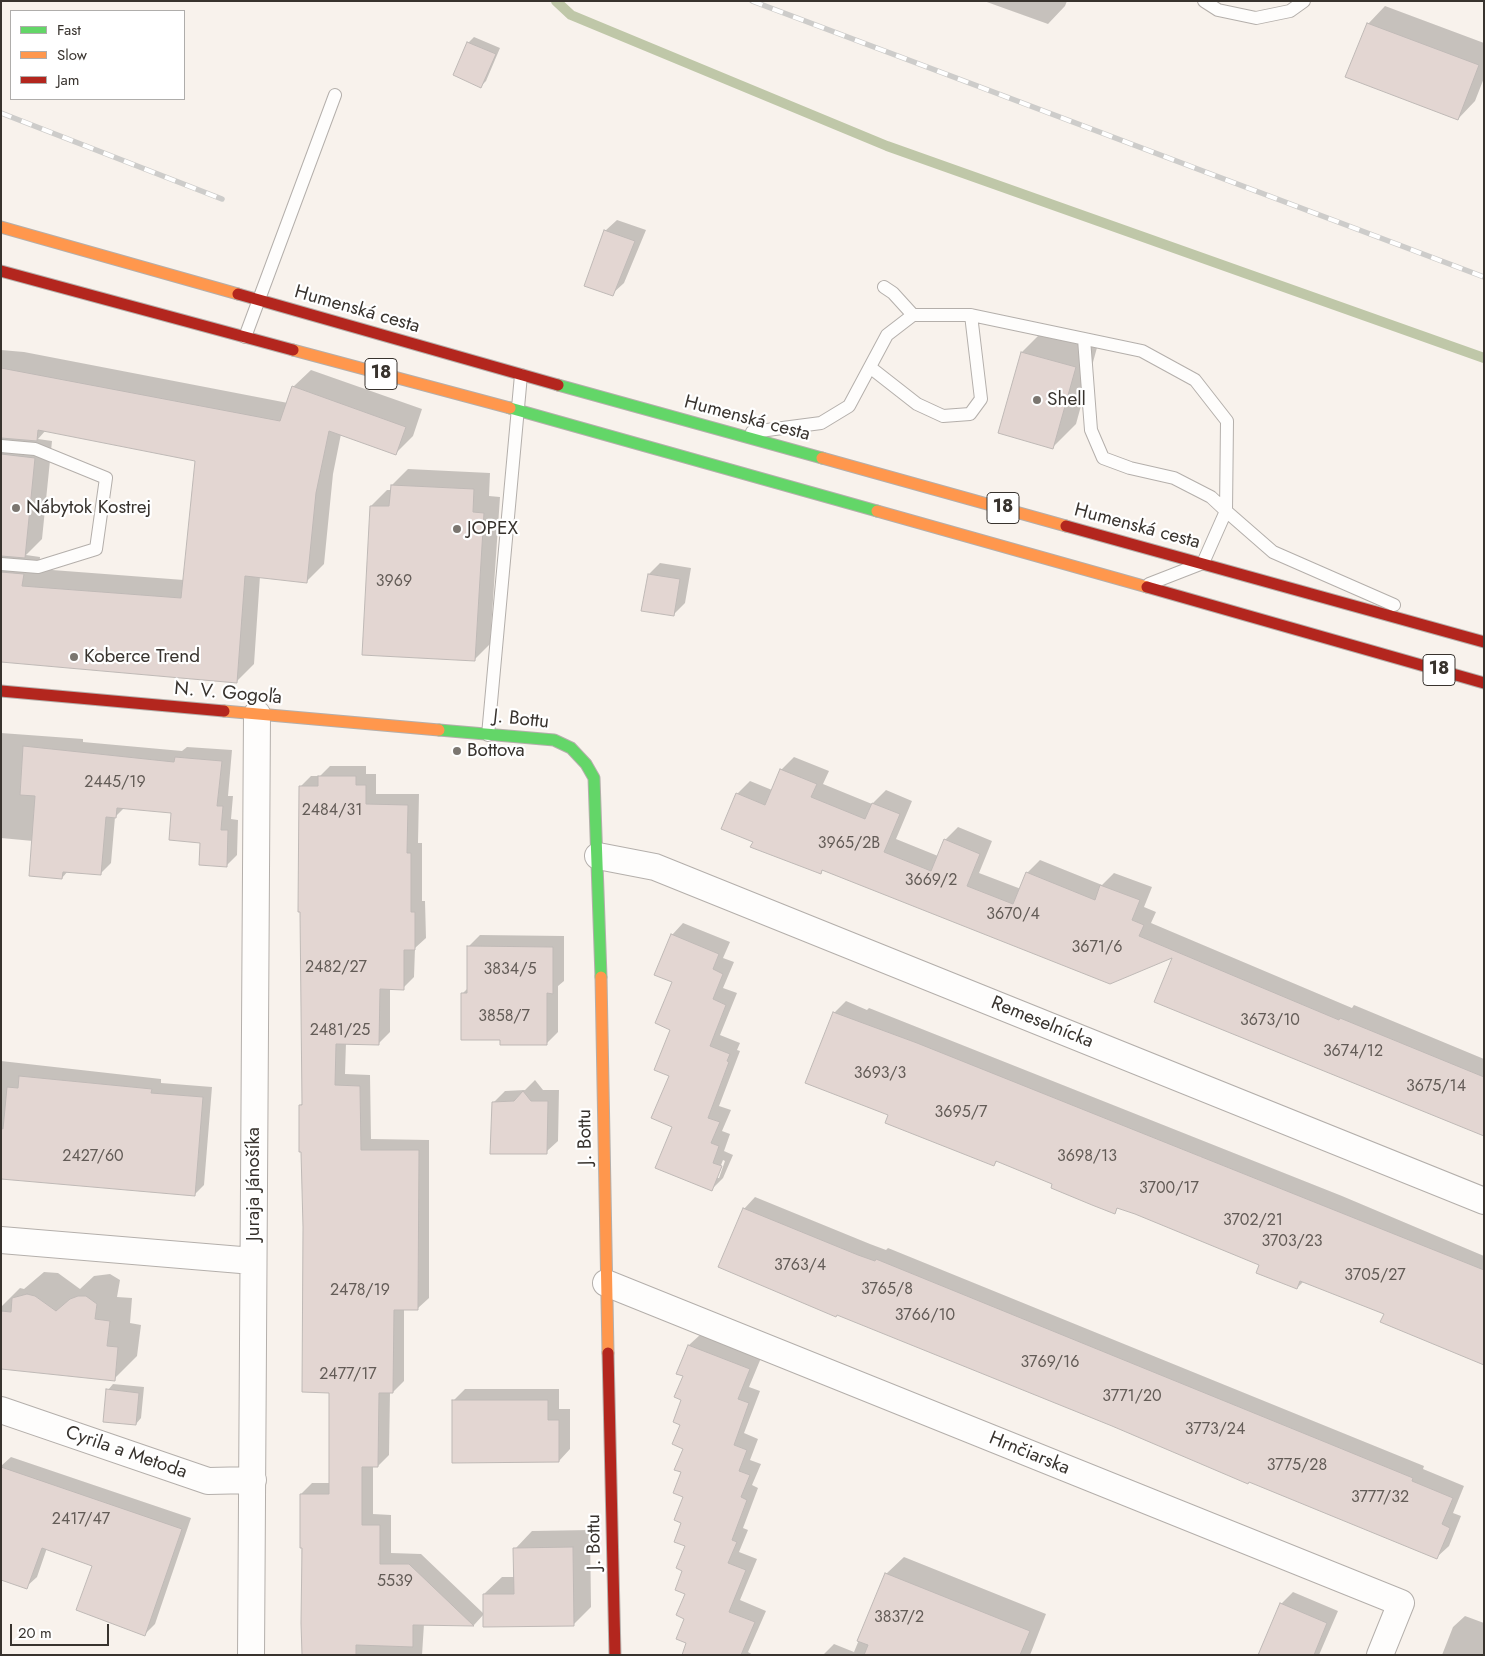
<!DOCTYPE html>
<html>
<head>
<meta charset="utf-8">
<style>
  body { margin:0 }
  #map { position:relative; width:1485px; height:1656px; overflow:hidden; background:#f8f2ec; font-family:Jost,sans-serif }
  canvas { display:block }
  .frame { position:absolute; inset:0; border:2px solid #38332e; pointer-events:none }
  .legend { position:absolute; left:10px; top:10px; width:175px; height:90px; box-sizing:border-box; background:#fff; border:1px solid #afadab; margin:0; padding:6px 9px; list-style:none; font-size:15px; color:#38332e }
  .legend li { display:flex; align-items:center; gap:10px; height:25px }
  .legend b { width:25px; border:1px solid #afadab }
  .scale { position:absolute; left:10px; top:1624px; width:99px; height:22px; box-sizing:border-box; border:2px solid #38332e; border-top:0; padding-left:6px; font-size:15px; line-height:18px; white-space:nowrap; color:#38332e; -webkit-text-stroke:4px #fff; paint-order:stroke }
</style>
</head>
<body>
<div id="map">
<canvas width="1485" height="1656"></canvas>
<div class="frame"></div>
<ul class="legend">
<li><b style="height:6px;background:#63d668"></b>Fast</li>
<li><b style="height:6px;background:#ff974d"></b>Slow</li>
<li><b style="height:6px;background:#b3261e"></b>Jam</li>
</ul>
<div class="scale">20 m</div>
</div>
<script>
const ctx = document.querySelector('canvas').getContext('2d');
ctx.lineJoin = 'round';
function paint(path, color) { ctx.fillStyle = color; ctx.fill(path, 'evenodd'); }
const toPath = rows => new Path2D(rows.map(r => 'M' + r).join(''));
function strokePath(path, color, width, dash) { ctx.strokeStyle = color; ctx.lineWidth = width; ctx.lineCap = dash ? 'butt' : 'round'; ctx.setLineDash(dash || []); ctx.stroke(path); }
function write(font, color, halo, rows, align = 'center') {
  ctx.font = font + ' Jost,sans-serif'; ctx.lineWidth = 4.5; ctx.setLineDash([]); ctx.textBaseline = 'middle'; ctx.strokeStyle = halo; ctx.fillStyle = color; for (const [text, x, y, turn = 0] of rows) {
    ctx.save(); ctx.translate(x, y); ctx.rotate((+turn || 0) * Math.PI / 180); ctx.textAlign = isNaN(turn) ? turn : align; if (halo) ctx.strokeText(text, 0, 0); ctx.fillText(text, 0, 0); ctx.restore();
  }
}
const shadow = toPath([
  [984,1,1067,1,1065,6,1048,24],
  [1385,6,1484,43,1484,78,1475,101,1458,119,1368,24],
  [474,37,500,48,486,81,481,86,468,43],
  [617,220,646,230,624,283,612,294,605,231],
  [1045,329,1098,344,1076,424,1053,447,1022,352],
  [1,350,24,352,288,403,293,387,311,370,422,409,413,436,396,453,341,434,333,474,324,564,306,582,260,576,254,664,237,681,1,661],
  [46,430,196,460,184,580,39,569,40,557,26,555,42,539,52,441,38,439],
  [408,469,490,473,489,496,500,497,490,644,474,660,371,506,387,490,392,490,392,485],
  [660,563,691,568,685,603,673,615,649,574],
  [1,733,83,739,83,742,182,751,187,747,232,750,228,796,233,796,231,819,238,820,237,855,226,866,172,812,125,807,115,817,111,863,101,873,68,871,62,878,33,841,1,838],
  [794,757,829,771,823,784,872,804,886,790,912,801,896,839,938,856,945,840,958,827,992,841,979,873,1021,889,1027,873,1040,860,1102,885,1114,873,1152,887,1144,907,1156,912,1151,923,1352,1008,1354,1005,1484,1059,1484,1135,1175,955,824,869,820,872,754,841,737,794,750,781,772,790,781,770],
  [330,766,366,766,366,774,376,774,376,794,419,794,418,843,422,843,422,901,425,901,426,938,415,948,414,977,403,988,390,988,390,1032,379,1043,346,1043,345,1074,370,1075,371,1139,429,1140,429,1298,417,1309,404,1309,404,1381,393,1392,390,1392,389,1455,378,1466,373,1466,373,1514,391,1515,391,1553,421,1554,484,1614,484,1594,502,1577,515,1577,515,1549,532,1531,590,1530,591,1607,573,1625,484,1614,474,1625,424,1624,422,1655,303,1655,301,1494,312,1483,330,1483,330,1391,304,1227,300,1105,303,1103,300,787,311,776,320,776],
  [683,923,730,942,723,958,734,962,723,988,737,993,720,1035,740,1043,737,1050,740,1051,719,1106,731,1110,722,1131,730,1134,724,1151,733,1155,723,1178,711,1190,674,1126,670,1075,673,982,672,935],
  [723,1160,725,1161,719,1178,716,1178],
  [480,935,564,936,564,981,558,986,558,1032,546,1044,501,1039,463,993,468,988,468,947],
  [846,1001,867,1010,869,1008,1342,1196,1484,1256,1484,1364,1385,1314,1304,1281,1297,1288,1261,1264,1119,1207,1114,1212,1054,1183,998,1160,994,1165,890,1114,834,1013],
  [1,1061,161,1079,161,1083,212,1087,204,1185,194,1195,1,1178],
  [535,1080,543,1090,559,1090,558,1141,546,1152,494,1102,505,1091,525,1090],
  [755,1197,870,1244,886,1250,888,1248,1424,1466,1423,1469,1464,1486,1453,1513,1461,1516,1449,1546,1437,1557,744,1209],
  [44,1272,58,1273,80,1289,94,1276,110,1274,120,1280,117,1297,132,1298,130,1323,141,1325,137,1356,114,1379,1,1368,1,1307,20,1288,24,1289],
  [701,1334,761,1358,749,1387,760,1391,744,1433,758,1439,750,1460,761,1464,752,1485,758,1488,743,1528,748,1530,739,1552,757,1559,740,1600,766,1611,748,1652,753,1655,683,1655,688,1642,684,1570,686,1545,683,1522,684,1448,682,1424,684,1376,678,1374,689,1345],
  [113,1384,144,1387,141,1418,136,1424,108,1390],
  [465,1389,559,1389,559,1409,570,1409,570,1449,559,1461,453,1401],
  [11,1457,191,1518,155,1624,145,1634,94,1565,47,1548,37,1577,26,1587,3,1579,1,1581,1,1466],
  [904,1557,1046,1614,1030,1655,823,1655,834,1644,854,1652,886,1574],
  [1293,1592,1338,1611,1319,1655,1260,1655,1281,1604],
  [1465,1616,1484,1623,1484,1655,1442,1655,1453,1627]
]);
const stream = toPath([
  [556,1,571,15,887,146,1484,358]
]);
const building = toPath([
  [1367,23,1479,65,1458,120,1345,77,1367,23],
  [467,42,496,54,481,88,453,75,467,42],
  [604,230,635,241,613,296,584,286,604,230],
  [1021,352,1076,367,1053,449,998,433,1021,352],
  [1,368,280,421,292,386,406,427,396,455,329,431,316,493,307,583,245,576,237,683,1,662,1,572,24,574,22,586,181,598,195,461,38,430,37,441,1,438,1,368],
  [1,454,35,458,25,558,1,556,1,454],
  [391,485,474,489,473,512,484,513,475,661,362,655,370,506,389,506,391,485],
  [648,574,680,579,674,616,641,611,648,574],
  [23,746,174,762,175,757,222,761,217,806,223,806,221,830,228,830,227,867,199,865,200,843,169,840,171,813,117,808,116,818,106,817,101,875,63,872,62,879,29,876,35,796,20,795,23,746],
  [780,769,817,784,811,797,865,819,872,803,900,814,884,852,931,871,944,839,980,854,967,886,1013,904,1026,872,1095,900,1100,885,1140,900,1132,920,1144,925,1139,936,1339,1020,1340,1018,1484,1077,1484,1136,1154,1002,1172,958,1110,984,822,870,821,874,750,847,753,842,721,829,736,793,765,805,780,769],
  [318,776,356,776,356,785,366,785,366,804,408,805,407,853,411,853,411,912,415,912,415,950,404,950,404,990,380,989,379,1045,336,1044,335,1085,360,1086,361,1150,419,1150,418,1310,394,1310,393,1393,379,1393,378,1467,362,1467,362,1525,380,1525,380,1564,409,1564,474,1626,413,1625,413,1647,356,1645,356,1655,302,1655,301,1623,302,1548,300,1548,300,1494,329,1494,329,1393,302,1392,303,1227,301,1152,299,1152,299,1105,302,1105,300,912,298,912,299,786,318,786,318,776],
  [671,934,719,954,713,969,723,974,713,999,726,1005,710,1046,730,1054,727,1061,729,1062,708,1118,720,1122,711,1143,719,1146,713,1163,722,1166,712,1191,655,1168,672,1127,651,1118,669,1076,654,1070,670,1030,655,1023,672,982,654,975,671,934],
  [467,946,553,947,553,994,547,993,547,1045,500,1045,500,1040,461,1040,461,993,467,993,467,946],
  [833,1012,917,1043,1484,1270,1484,1365,1380,1322,1384,1314,1300,1281,1297,1289,1256,1273,1259,1265,1135,1214,1117,1208,1115,1214,1092,1205,1051,1188,1052,1184,996,1161,994,1166,885,1123,888,1115,805,1083,833,1012],
  [19,1076,152,1089,151,1093,203,1097,195,1196,1,1179,1,1128,3,1129,7,1087,18,1088,19,1076],
  [523,1091,531,1101,548,1101,547,1154,490,1154,492,1102,514,1101,523,1091],
  [743,1208,858,1255,875,1261,876,1259,1330,1444,1413,1478,1412,1481,1453,1498,1442,1524,1450,1528,1437,1559,1249,1482,1248,1484,1112,1426,837,1315,836,1317,718,1267,743,1208],
  [27,1294,35,1296,56,1311,70,1299,78,1296,86,1296,97,1304,95,1319,110,1321,107,1346,118,1347,115,1381,1,1369,1,1311,11,1312,12,1298,27,1294],
  [688,1345,750,1369,738,1399,749,1403,734,1445,747,1450,739,1471,750,1475,741,1497,747,1500,732,1540,737,1542,728,1563,746,1570,729,1612,755,1622,741,1655,682,1655,686,1643,676,1639,684,1619,676,1615,685,1594,675,1590,682,1571,676,1568,685,1546,674,1542,681,1523,674,1520,683,1497,673,1493,681,1472,674,1470,683,1449,672,1444,680,1425,673,1422,681,1400,674,1397,683,1376,676,1374,688,1345],
  [106,1389,139,1393,136,1425,103,1422,106,1389],
  [452,1400,548,1400,548,1420,559,1420,559,1462,452,1463,452,1400],
  [1,1467,182,1529,145,1636,76,1610,92,1566,42,1548,27,1589,1,1580,1,1467],
  [573,1547,574,1626,483,1627,483,1594,514,1594,513,1548,573,1547],
  [885,1573,1030,1631,1020,1655,864,1655,868,1645,857,1641,885,1573],
  [1280,1603,1327,1623,1314,1655,1258,1655,1280,1603]
]);
const lane = toPath([
  [1204,1,1218,10,1256,18,1290,11,1304,1],
  [884,287,893,293,913,315],
  [245,337,335,95],
  [1084,339,1091,430,1103,458,1130,468,1174,478,1211,497,1226,511,1203,563,1149,584],
  [871,368,917,404,943,416,970,414,981,399,971,315],
  [752,432,821,423,849,406,887,335,913,315,971,315,1142,351,1195,380,1227,421,1226,511,1273,552,1394,605],
  [1,446,35,449,106,478,96,549,38,567,1,564],
  [488,735,521,375]
]);
const street = toPath([
  [598,856,655,867,1484,1201],
  [1,1240,253,1261],
  [606,1283,1401,1603,1380,1655],
  [1,1410,208,1481,253,1480],
  [251,1655,257,714]
]);
const fast = toPath([
  [558,385,822,458],
  [510,408,877,511],
  [439,730,554,740,571,748,586,764,594,778,601,977]
]);
const slow = toPath([
  [1,227,238,294],
  [293,350,510,408],
  [822,458,1066,526],
  [877,511,1147,587],
  [224,711,439,730],
  [601,977,608,1353]
]);
const jam = toPath([
  [1,271,293,350],
  [238,294,558,385],
  [1066,526,1484,642],
  [1147,587,1484,683],
  [1,691,224,711],
  [608,1353,615,1655]
]);
const rail = toPath([
  [752,1,1484,277],
  [1,113,222,199]
]);
const markers = [
  [1037,400,5,"#7b7670"],
  [16,508,5,"#7b7670"],
  [457,529,5,"#7b7670"],
  [74,657,5,"#7b7670"],
  [457,751,5,"#7b7670"]
];
const numberNames = [
  ["3969",394,582],
  ["2445/19",115,783],
  ["2484/31",332,811],
  ["3965/2B",849,844],
  ["3669/2",931,881],
  ["3670/4",1013,915],
  ["3671/6",1097,948],
  ["2482/27",336,968],
  ["3834/5",510,970],
  ["3858/7",504,1017],
  ["3673/10",1270,1021],
  ["2481/25",340,1031],
  ["3674/12",1353,1052],
  ["3693/3",880,1074],
  ["3675/14",1436,1087],
  ["3695/7",961,1113],
  ["2427/60",93,1157],
  ["3698/13",1087,1157],
  ["3700/17",1169,1189],
  ["3702/21",1253,1221],
  ["3703/23",1292,1242],
  ["3763/4",800,1266],
  ["3705/27",1375,1276],
  ["3765/8",887,1290],
  ["2478/19",360,1291],
  ["3766/10",925,1316],
  ["3769/16",1050,1363],
  ["2477/17",348,1375],
  ["3771/20",1132,1397],
  ["3773/24",1215,1430],
  ["3775/28",1297,1466],
  ["3777/32",1380,1498],
  ["2417/47",81,1520],
  ["5539",395,1582],
  ["3837/2",899,1618]
];
const shields = [
  [381,374,32],
  [1003,508,32],
  [1439,670,32]
];
const shieldNames = [
  ["18",381,374],
  ["18",1003,508],
  ["18",1439,670]
];
const streetNames = [
  ["Humenská cesta",357,310,16],
  ["Humenská cesta",747,419,15],
  ["Humenská cesta",1137,527,15],
  ["N. V. Gogoľa",228,694,5],
  ["J. Bottu",521,720,6],
  ["Remeselnícka",1042,1023,22],
  ["J. Bottu",586,1137,-91],
  ["Juraja Jánošíka",254,1184,-90],
  ["Cyrila a Metoda",126,1453,19],
  ["Hrnčiarska",1029,1454,22],
  ["J. Bottu",595,1542,-91]
];
const poiNames = [
  ["Shell",1047,400],
  ["Nábytok Kostrej",26,508],
  ["JOPEX",467,529],
  ["Koberce Trend",84,657],
  ["Bottova",467,751]
];
paint(shadow, '#0003');
strokePath(stream, '#bfc7a8', 10);
paint(building, '#e3d6d2');
strokePath(building, '#bfb9b6', 1);
strokePath(lane, '#b4afab', 14);
strokePath(street, '#b4afab', 28);
strokePath(fast, '#b4afab', 13);
strokePath(slow, '#b4afab', 13);
strokePath(jam, '#b4afab', 13);
strokePath(lane, '#fefdfc', 12);
strokePath(street, '#fefdfc', 26);
strokePath(fast, '#63d668', 11);
strokePath(slow, '#ff974d', 11);
strokePath(jam, '#b3261e', 11);
strokePath(rail, '#cdccca', 5.5);
strokePath(rail, '#fff', 4, [11]);
for (const [x, y, r, color] of markers) { const dot = new Path2D(); dot.arc(x, y, r, 0, 2 * Math.PI); ctx.fillStyle = color; ctx.fill(dot); strokePath(dot, '#fff', 2); }
write('16px', '#635c57', null, numberNames);
for (const [x, y, w] of shields) { const box = new Path2D(); box.roundRect(x - w / 2, y - 15.5, w, 31, 4); ctx.fillStyle = '#fff'; ctx.fill(box); strokePath(box, '#38332e', 1); }
write('bold 18px', '#38332e', null, shieldNames);
write('19px', '#38332e', '#fff', streetNames);
write('19px', '#38332e', '#fff', poiNames, 'left');
</script>
</body>
</html>
